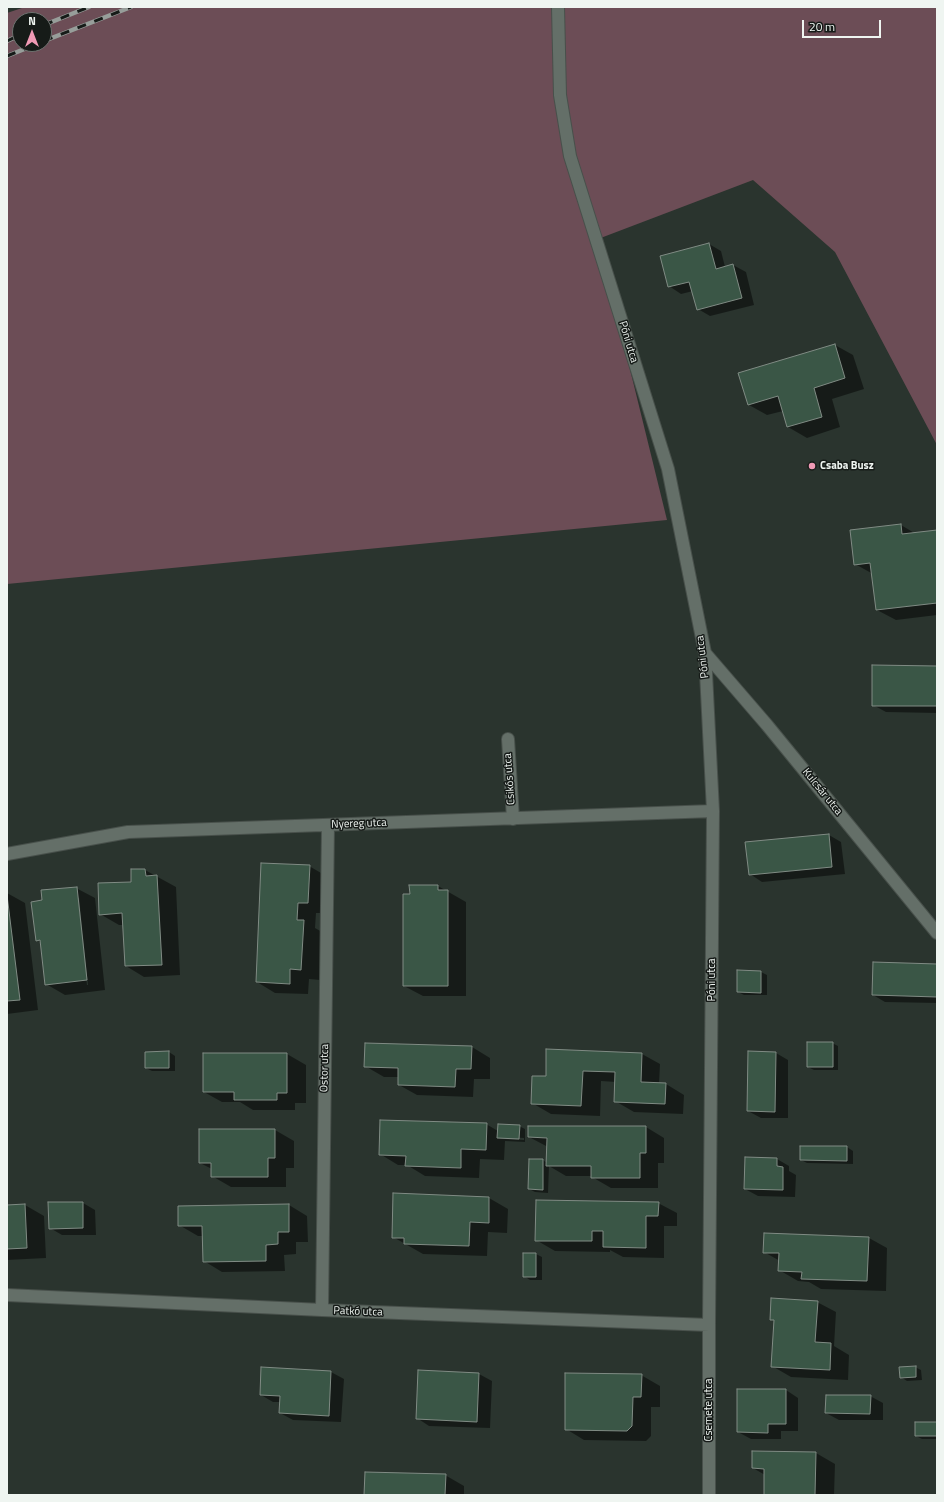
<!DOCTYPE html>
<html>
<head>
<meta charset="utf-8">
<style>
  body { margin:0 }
  #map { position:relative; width:944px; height:1502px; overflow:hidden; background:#2a342e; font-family:"Titillium Web",sans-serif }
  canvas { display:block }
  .frame { position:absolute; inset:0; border:8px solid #eff5f1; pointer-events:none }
  .north { position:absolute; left:12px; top:12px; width:40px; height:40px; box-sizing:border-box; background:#161b18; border:1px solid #6d726f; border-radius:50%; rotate:0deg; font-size:11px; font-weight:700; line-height:16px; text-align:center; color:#eff5f1 }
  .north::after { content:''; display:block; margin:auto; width:14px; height:18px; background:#f09ab5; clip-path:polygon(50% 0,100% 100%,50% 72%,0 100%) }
  .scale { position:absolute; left:802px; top:20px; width:79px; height:18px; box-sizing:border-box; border:2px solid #eff5f1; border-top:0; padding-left:5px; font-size:12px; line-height:14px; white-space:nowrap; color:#eff5f1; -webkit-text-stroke:3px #161b18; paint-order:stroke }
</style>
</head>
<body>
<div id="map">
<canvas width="944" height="1502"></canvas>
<div class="frame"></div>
<div class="north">N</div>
<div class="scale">20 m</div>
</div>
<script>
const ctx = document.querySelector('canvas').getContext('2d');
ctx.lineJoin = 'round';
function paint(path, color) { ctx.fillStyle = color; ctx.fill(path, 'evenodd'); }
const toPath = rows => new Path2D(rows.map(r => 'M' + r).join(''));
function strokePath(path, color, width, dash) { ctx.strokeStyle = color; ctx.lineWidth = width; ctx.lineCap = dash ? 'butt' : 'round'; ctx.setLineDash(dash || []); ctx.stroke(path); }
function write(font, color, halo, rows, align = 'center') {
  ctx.font = font + ' "Titillium Web",sans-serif'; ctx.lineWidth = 3; ctx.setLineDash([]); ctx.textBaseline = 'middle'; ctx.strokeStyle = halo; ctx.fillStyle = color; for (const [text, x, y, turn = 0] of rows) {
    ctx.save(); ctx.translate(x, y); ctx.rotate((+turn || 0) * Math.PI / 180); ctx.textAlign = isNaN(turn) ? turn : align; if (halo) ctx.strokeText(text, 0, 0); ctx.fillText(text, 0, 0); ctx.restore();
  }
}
const forest = toPath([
  [25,7,937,7,937,445,835,252,753,180,598,239,667,520,7,584,7,13],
  [20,20,44,20,44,44,20,44]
]);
const shadow = toPath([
  [709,244,721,251,725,267,733,265,746,272,754,305,710,316,698,309,693,291,681,294,669,286],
  [835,345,853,355,864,389,832,399,840,427,807,438,788,427,783,411,767,415,749,405],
  [901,525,916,534,937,531,937,615,896,620,877,610,873,574,855,564],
  [937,667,937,713,886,712,873,705],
  [829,835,841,842,845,874,762,882,750,874],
  [309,866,328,877,326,913,316,913,315,928,322,932,320,980,309,979,308,994,275,993,257,982],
  [132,870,145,870,176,887,180,975,144,977,126,966,124,925,119,925,100,914,133,883],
  [438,886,466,902,466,996,423,996,404,986,411,895],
  [76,888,95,898,105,990,65,995,46,984,42,943,37,940,43,901],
  [77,898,79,898,88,985,87,985],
  [7,893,25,903,38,1010,7,1014],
  [937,965,937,1003,885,1002,873,995],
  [738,971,761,972,767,975,767,995,744,995,738,992],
  [832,1043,838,1046,838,1070,814,1070,808,1067],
  [472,1047,490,1058,490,1079,474,1079,473,1097,417,1095,399,1085,399,1077,384,1077,365,1066],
  [169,1052,175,1056,175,1071,152,1071,146,1068],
  [776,1053,788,1060,788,1118,761,1118,748,1111],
  [287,1054,306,1065,306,1103,295,1103,295,1110,253,1110,240,1102,222,1102,204,1092],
  [642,1054,660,1064,659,1084,666,1084,684,1095,683,1114,634,1112,615,1101,616,1082,601,1081,600,1116,551,1114,532,1103,547,1077],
  [486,1124,498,1131,519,1126,525,1129,525,1142,505,1141,504,1160,480,1159,479,1178,425,1176,407,1165,398,1165,380,1154],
  [505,1137,524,1138,524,1140,505,1139],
  [646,1127,664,1138,664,1163,658,1163,658,1188,611,1188,592,1177,592,1176,566,1176,549,1166,548,1193,535,1192,529,1189,543,1160,547,1163,548,1147,529,1137],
  [200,1130,275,1130,294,1141,294,1168,286,1168,286,1187,231,1187,212,1176,212,1169,200,1163],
  [847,1147,853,1151,853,1164,807,1163,801,1160],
  [777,1159,789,1166,789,1171,796,1175,795,1197,758,1196,745,1189],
  [394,1194,489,1198,508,1209,507,1233,488,1232,487,1256,423,1254,393,1237],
  [83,1203,95,1210,96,1235,62,1235,50,1228],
  [658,1203,677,1213,677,1226,664,1226,664,1258,623,1257,610,1250,610,1252,555,1251,536,1240],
  [25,1205,44,1216,46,1258,7,1260,7,1206],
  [289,1205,307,1216,308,1242,296,1242,296,1254,284,1255,285,1271,222,1272,204,1261,203,1236,198,1236,179,1225],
  [869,1238,887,1248,886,1291,821,1289,809,1282,798,1281,779,1270,780,1261,764,1252],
  [524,1254,536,1254,542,1257,542,1280,530,1280,524,1276],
  [817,1302,836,1312,834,1346,849,1355,848,1380,791,1377,772,1366,775,1321,771,1319],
  [915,1367,921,1370,922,1380,907,1381,901,1377],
  [262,1368,331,1372,344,1379,341,1422,293,1420,280,1413,281,1402,273,1402,261,1395],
  [419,1371,479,1374,492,1381,490,1428,429,1426,417,1418],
  [641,1375,660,1386,660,1407,651,1407,651,1436,646,1441,584,1440,566,1429],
  [786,1390,798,1398,798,1431,781,1431,781,1439,751,1439,738,1432],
  [870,1396,883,1403,883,1420,839,1420,826,1413],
  [937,1423,937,1439,922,1439,916,1436],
  [753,1452,816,1453,835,1464,834,1495,765,1495,765,1475,753,1468],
  [445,1475,464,1486,464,1495,365,1495]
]);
const building = toPath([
  [709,243,716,269,733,264,742,298,697,310,689,282,668,287,660,256,709,243],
  [835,344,845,378,814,388,822,417,787,427,778,396,748,405,738,373,835,344],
  [901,524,902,534,937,530,937,603,876,610,870,563,854,565,850,530,901,524],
  [872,665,937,666,937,706,872,706,872,665],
  [829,834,832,867,749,875,745,842,829,834],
  [261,863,310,865,308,903,298,903,297,920,304,920,301,970,290,969,290,984,256,982,261,863],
  [131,869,145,869,146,876,157,875,162,965,125,966,122,913,99,915,98,883,131,882,131,869],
  [409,885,438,885,438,890,448,890,448,986,403,986,403,894,410,894,409,885],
  [77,887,87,980,45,985,40,940,36,941,31,902,42,900,41,890,77,887],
  [7,895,20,1000,7,1001,7,895],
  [873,962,937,964,937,997,872,995,873,962],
  [737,970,761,971,761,993,737,992,737,970],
  [807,1042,833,1042,833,1067,807,1067,807,1042],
  [365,1043,472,1046,471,1069,456,1069,455,1087,398,1085,398,1068,364,1067,365,1043],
  [546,1049,642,1053,641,1082,666,1083,665,1104,614,1102,615,1072,583,1071,581,1106,531,1104,532,1076,546,1076,546,1049],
  [169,1051,169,1068,145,1068,145,1052,169,1051],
  [748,1051,776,1052,775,1112,747,1111,748,1051],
  [203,1053,287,1053,287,1093,277,1093,277,1100,234,1100,234,1092,203,1092,203,1053],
  [380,1120,487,1123,486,1150,461,1149,461,1168,405,1166,406,1156,379,1155,380,1120],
  [498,1124,520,1125,519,1139,497,1138,498,1124],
  [528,1126,646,1126,646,1153,640,1153,640,1178,591,1178,591,1166,546,1166,547,1138,528,1137,528,1126],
  [199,1129,275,1129,275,1158,268,1158,268,1177,211,1177,211,1163,199,1163,199,1129],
  [800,1146,847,1146,847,1161,800,1160,800,1146],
  [745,1157,777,1158,777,1166,783,1167,783,1190,744,1189,745,1157],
  [529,1159,543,1159,543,1190,528,1189,529,1159],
  [393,1193,489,1197,489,1223,470,1222,469,1246,404,1244,404,1238,392,1238,393,1193],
  [536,1200,659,1202,658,1216,646,1216,646,1248,603,1247,603,1231,592,1231,592,1241,535,1241,536,1200],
  [48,1202,83,1202,83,1228,49,1229,48,1202],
  [25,1204,27,1248,7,1249,7,1205,25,1204],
  [289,1204,289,1232,278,1232,278,1244,266,1245,266,1261,203,1262,202,1226,178,1226,178,1206,289,1204],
  [764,1233,869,1237,867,1281,801,1279,802,1272,778,1271,779,1253,763,1253,764,1233],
  [523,1253,536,1253,536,1277,523,1277,523,1253],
  [771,1298,818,1301,815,1342,831,1343,830,1370,771,1367,774,1320,770,1320,771,1298],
  [916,1366,916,1377,900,1378,899,1367,916,1366],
  [261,1367,331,1371,329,1416,279,1413,280,1396,260,1395,261,1367],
  [418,1370,479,1373,477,1422,416,1419,418,1370],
  [565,1373,642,1374,641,1397,633,1397,632,1426,627,1431,565,1430,565,1373],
  [737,1389,786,1389,786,1424,768,1424,768,1433,737,1432,737,1389],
  [826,1395,871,1395,870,1414,825,1413,826,1395],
  [915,1422,937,1422,937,1436,915,1436,915,1422],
  [752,1451,816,1452,815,1495,764,1495,764,1469,752,1468,752,1451],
  [365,1472,446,1474,445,1495,364,1495,365,1472]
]);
const street = toPath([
  [558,7,560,95,570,156,668,469,705,653,713,811,709,1325,709,1495],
  [705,653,767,725,937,933],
  [508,739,513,819],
  [7,854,128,832,713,811],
  [7,1295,322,1310,709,1325],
  [322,1310,328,825]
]);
const rail = toPath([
  [44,25,89,7],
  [7,41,20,35],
  [44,41,131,7],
  [7,56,37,44]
]);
const markers = [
  [812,466,4,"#f09ab5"]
];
const streetNames = [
  ["Póni utca",628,342,73],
  ["Póni utca",703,657,-97],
  ["Csikós utca",510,779,-94],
  ["Kulcsár utca",822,792,51],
  ["Nyereg utca",359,824,-2],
  ["Póni utca",712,980,-90],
  ["Ostor utca",325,1068,-89],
  ["Patkó utca",358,1312,2],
  ["Csemete utca",709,1410,-90]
];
const poiNames = [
  ["Csaba Busz",820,466]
];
paint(forest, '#6c4d56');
paint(shadow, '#0007');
paint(building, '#3a5646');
strokePath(building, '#808b84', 1);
strokePath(street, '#48504b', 14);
strokePath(street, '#646f68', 12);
strokePath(rail, '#979e9a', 4.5);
strokePath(rail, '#161b18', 3, [9]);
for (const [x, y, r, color] of markers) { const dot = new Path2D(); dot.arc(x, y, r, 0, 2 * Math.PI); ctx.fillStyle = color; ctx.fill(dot); strokePath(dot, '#161b18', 1.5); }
write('11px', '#eff5f1', '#161b18', streetNames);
write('bold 11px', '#eff5f1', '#161b18', poiNames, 'left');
</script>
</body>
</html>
